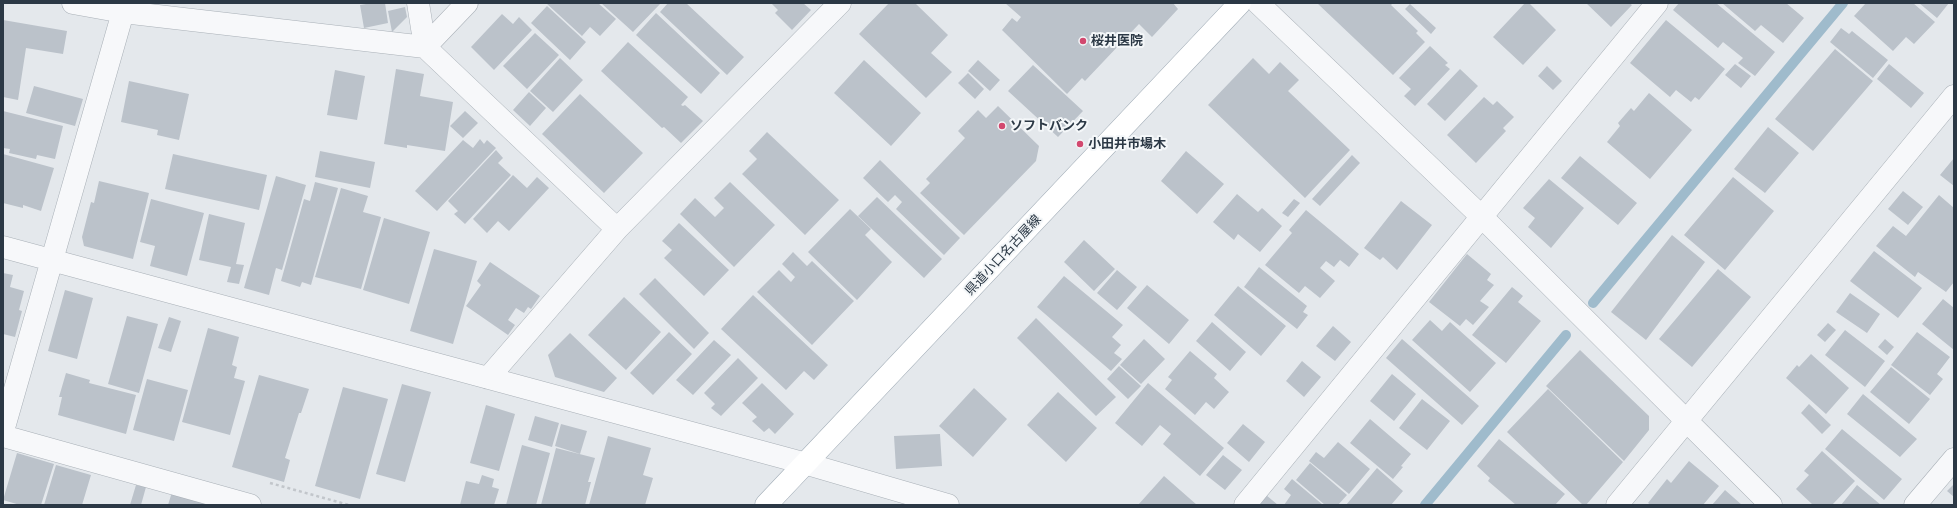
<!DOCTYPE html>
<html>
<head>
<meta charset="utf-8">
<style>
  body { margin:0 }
  #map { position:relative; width:1957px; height:508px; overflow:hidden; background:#e4e8ec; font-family:Lato,sans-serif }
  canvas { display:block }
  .frame { position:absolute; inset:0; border:4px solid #2b3845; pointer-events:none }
</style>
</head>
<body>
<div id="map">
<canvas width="1957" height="508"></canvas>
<div class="frame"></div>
</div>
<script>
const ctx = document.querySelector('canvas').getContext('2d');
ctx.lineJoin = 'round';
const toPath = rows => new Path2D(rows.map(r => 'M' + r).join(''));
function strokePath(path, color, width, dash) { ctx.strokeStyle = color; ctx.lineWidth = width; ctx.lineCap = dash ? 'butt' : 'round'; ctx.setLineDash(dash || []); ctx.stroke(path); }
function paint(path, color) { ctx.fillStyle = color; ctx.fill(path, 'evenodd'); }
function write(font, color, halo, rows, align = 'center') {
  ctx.font = font + ' Lato,"Noto Sans JP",sans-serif'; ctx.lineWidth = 4; ctx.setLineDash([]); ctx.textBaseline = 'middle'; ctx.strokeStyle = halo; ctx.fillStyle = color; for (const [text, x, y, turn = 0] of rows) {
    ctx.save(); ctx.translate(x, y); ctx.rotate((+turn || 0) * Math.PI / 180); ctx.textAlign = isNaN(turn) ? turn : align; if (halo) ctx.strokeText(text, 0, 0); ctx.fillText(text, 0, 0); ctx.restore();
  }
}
const stream = toPath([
  [1593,303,1843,3],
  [1425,505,1566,335]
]);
const building = toPath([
  [372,3,385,3,388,23,364,28,360,5],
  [546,3,598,3,616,19,600,36,590,27,582,36],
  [601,3,661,3,633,32],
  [668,3,686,3,744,57,727,75,660,12],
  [771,3,803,3,811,10,792,30,775,13,778,10],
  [889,3,915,3,948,35,931,53,952,72,926,98,859,34],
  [1005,3,1173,3,1178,9,1152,37,1139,24,1085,81,1082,78,1067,94,1002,30,1012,18,1017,22,1021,17],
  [1317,3,1393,3,1391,5,1418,31,1416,33,1425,42,1393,75],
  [1525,3,1529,3,1556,30,1523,65,1493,37],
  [1586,3,1629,3,1632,5,1611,27],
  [1679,3,1716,3,1775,52,1755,76,1738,63,1743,58,1723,42,1718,48,1673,10],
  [1722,3,1786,3,1804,18,1783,43,1761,25,1755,31],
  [1866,3,1913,3,1935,22,1914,44,1906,37,1893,51,1854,16],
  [1919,3,1949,3,1937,18],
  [1410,4,1436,28,1431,34,1405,9],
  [547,6,586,42,570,60,531,23],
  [405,7,407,17,392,32,388,11],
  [656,13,720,73,701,94,636,35],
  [502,14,513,24,519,17,532,30,494,70,471,47],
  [3,20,67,31,63,54,26,48,18,100,3,97],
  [1666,20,1725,69,1699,100,1695,97,1691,102,1676,90,1670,97,1630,63],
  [1841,28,1849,34,1852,31,1888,60,1873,78,1830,42],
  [535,33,559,55,527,89,503,66],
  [628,42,688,97,681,105,683,106,685,105,703,121,681,143,664,127,662,128,601,71],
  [1430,46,1448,63,1445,65,1450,69,1415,106,1404,96,1411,89,1399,78],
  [1835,49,1873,81,1813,151,1775,119],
  [560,58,583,80,553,112,530,91],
  [1253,58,1269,74,1280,62,1299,80,1288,91,1350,150,1305,198,1208,105],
  [864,60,921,113,891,146,834,93],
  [978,60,1000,80,990,91,968,71],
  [1735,64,1751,76,1741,88,1725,75],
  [1889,64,1924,93,1911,108,1877,79],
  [1033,65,1083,111,1058,137,1008,91],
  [1547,66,1562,81,1553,90,1538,76],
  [396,69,424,74,420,96,453,102,445,151,407,145,407,148,384,144],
  [1460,69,1478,86,1445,121,1427,104],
  [335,70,365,76,357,120,327,115],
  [968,73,984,89,975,99,958,83],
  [129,81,189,94,179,140,157,135,158,130,121,122],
  [34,86,83,99,75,126,26,113],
  [529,92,546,108,530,126,513,110],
  [1649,93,1692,130,1650,179,1607,142,1620,126,1618,123,1631,108,1634,111],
  [580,94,643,153,604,193,542,134],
  [1484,97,1493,105,1497,101,1514,117,1503,128,1506,131,1476,163,1447,135],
  [998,106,1039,146,1036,161,964,235,920,193,930,183,926,179,965,138,958,131,978,110,986,118],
  [3,111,63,126,55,159,37,155,36,159,9,153,10,149,3,148],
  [465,111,478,123,463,138,450,126],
  [1768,127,1799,153,1765,193,1734,169],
  [767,132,839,200,805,235,742,174,757,159,749,151],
  [480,139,484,144,487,140,496,148,437,211,415,191,463,140,473,148],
  [496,150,503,158,498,163,511,175,465,224,454,214,458,211,448,201],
  [320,151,375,162,370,188,315,177],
  [1186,151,1224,184,1197,214,1161,181],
  [3,154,54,168,41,211,23,205,23,208,3,203],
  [173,154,267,175,259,210,165,189],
  [1352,155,1360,163,1320,206,1312,199],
  [1580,156,1637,203,1618,225,1561,178],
  [1954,158,1954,186,1940,175],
  [880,160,960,238,944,255,896,209,902,202,895,195,888,202,863,178],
  [513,175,527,188,537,177,549,188,509,231,498,221,487,233,473,219],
  [276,176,306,185,282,270,276,268,269,295,244,288],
  [1733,177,1774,211,1725,270,1684,235],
  [1549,179,1584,208,1551,248,1528,227,1535,218,1523,208],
  [99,181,149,193,133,259,84,246,82,237,91,202,94,203],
  [315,182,338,188,311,285,302,282,300,287,281,281,304,199,310,201],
  [730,182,775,225,734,267,680,214,695,198,715,217,724,208,714,198],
  [341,188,368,196,363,212,381,217,361,289,315,277],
  [1903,191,1923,207,1908,225,1888,209],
  [1237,194,1258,212,1262,208,1282,226,1260,252,1238,234,1234,240,1213,222],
  [1939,195,1954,208,1954,282,1946,292,1918,272,1915,277,1876,246,1893,226,1906,236],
  [877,197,942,259,924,278,858,216],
  [151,199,204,213,187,276,150,266,155,246,140,242],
  [1294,199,1300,203,1288,217,1282,213],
  [1401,201,1432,225,1397,270,1383,257,1380,260,1364,248],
  [850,209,871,229,865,235,892,262,857,300,808,252],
  [1306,210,1359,254,1349,267,1340,260,1334,267,1326,261,1320,268,1335,281,1320,298,1305,286,1299,293,1265,265,1292,233,1289,230],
  [209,214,245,223,236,264,244,265,239,284,227,282,231,267,199,260],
  [384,218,430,232,409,304,363,290],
  [679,223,729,270,704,296,664,258,672,250,662,241],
  [1672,235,1705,262,1646,340,1611,312],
  [1084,240,1115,269,1094,291,1064,262],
  [434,249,477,261,453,344,410,331],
  [1874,251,1922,288,1898,318,1850,281],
  [793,252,807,266,812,261,854,301,812,345,757,292,779,270,791,282,795,277,782,264],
  [1467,254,1491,274,1487,280,1494,285,1480,301,1489,307,1473,325,1466,319,1460,326,1429,302],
  [490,262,540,296,531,309,528,307,524,313,516,308,508,320,515,325,508,335,466,306,481,285,477,281],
  [1259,267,1307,306,1303,312,1308,315,1297,329,1244,287],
  [1718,269,1751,297,1692,367,1659,339],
  [1117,270,1137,287,1117,310,1097,293],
  [3,273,13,275,10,287,24,291,19,310,22,311,15,337,3,334],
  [1064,276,1123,325,1112,337,1121,345,1114,353,1122,359,1111,371,1037,307],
  [655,278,709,333,694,349,639,294],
  [1147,285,1189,320,1169,344,1127,308],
  [1238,286,1286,326,1261,356,1214,315],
  [1512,287,1523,296,1518,302,1541,321,1506,363,1472,335],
  [65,290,93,298,77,359,48,351],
  [1850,293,1880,314,1867,333,1836,312],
  [753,295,828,365,814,380,804,371,786,390,721,329],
  [624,297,661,332,626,370,588,335],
  [1943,299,1954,308,1954,350,1922,324],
  [127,316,158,324,139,393,108,384],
  [169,317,181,321,171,352,158,348],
  [1036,318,1116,397,1096,416,1017,338],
  [1430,320,1442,331,1450,322,1496,363,1470,392,1412,340],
  [1212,322,1246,352,1230,371,1196,341],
  [1828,323,1836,330,1825,342,1817,335],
  [1333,326,1351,342,1335,361,1316,346],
  [208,328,239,337,232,365,237,367,234,378,245,381,230,435,182,422],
  [1845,330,1885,361,1865,387,1825,355],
  [669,332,692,354,653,395,630,373],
  [1917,332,1950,357,1937,374,1943,379,1930,395,1891,365],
  [570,333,617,378,604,392,555,377,548,355],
  [1144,339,1165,359,1141,384,1120,365],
  [1402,339,1479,406,1462,425,1386,358],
  [1885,339,1894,347,1887,355,1878,347],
  [714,340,731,355,693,395,676,380],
  [1580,350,1649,416,1649,430,1624,461,1546,386],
  [1190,351,1217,374,1214,378,1229,392,1214,409,1206,402,1195,415,1165,389,1172,380,1168,377],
  [1811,354,1849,388,1826,414,1786,378,1797,365,1799,367],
  [738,358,758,378,721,416,711,408,715,404,704,393],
  [1302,361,1321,377,1304,397,1286,381],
  [1119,366,1141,386,1128,399,1107,379],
  [1891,367,1930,399,1909,424,1870,392],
  [66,373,90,380,89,383,136,395,126,434,58,415,62,397,59,397],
  [1392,374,1416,394,1394,421,1370,401],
  [259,375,309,389,301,413,299,413,285,458,290,460,284,482,232,467],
  [147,379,188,390,174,441,133,430],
  [762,383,794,414,775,434,769,428,764,432,752,421,757,417,742,403],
  [1148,383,1224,448,1200,476,1163,444,1171,434,1160,425,1142,446,1115,423],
  [402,384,431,392,405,482,376,474],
  [343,387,388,399,360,499,315,486],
  [974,388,1007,419,973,457,939,426],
  [1548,389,1623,462,1586,505,1583,505,1507,432],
  [1058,392,1097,428,1066,462,1027,425],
  [1863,394,1917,439,1900,457,1847,414],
  [1422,399,1450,421,1427,450,1399,428],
  [1809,404,1831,425,1822,434,1801,413],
  [486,405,515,414,499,471,470,463],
  [535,416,559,423,552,447,528,440],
  [1370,419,1411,454,1401,466,1403,467,1393,479,1350,443],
  [561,424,587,431,580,454,555,446],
  [1243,424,1265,442,1249,462,1227,443],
  [1842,429,1902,479,1884,500,1825,449],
  [940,434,942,466,896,469,894,436],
  [608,436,651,448,643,475,653,478,645,505,589,505],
  [1499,439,1565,494,1555,505,1516,505,1488,481,1490,478,1477,466],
  [1338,442,1370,469,1349,494,1309,461,1316,452,1324,458],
  [522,445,550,453,536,505,506,505],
  [556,448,595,458,588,482,591,482,585,505,541,505],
  [1822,451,1855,481,1832,505,1813,505,1796,489,1809,475,1804,471],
  [17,453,54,464,41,505,20,505,3,500],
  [1223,455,1242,470,1225,490,1206,475],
  [1689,461,1719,486,1703,505,1651,505,1648,503,1667,479,1671,483],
  [1310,463,1347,495,1338,505,1325,505,1296,480],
  [56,465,91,475,82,505,44,505],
  [1377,468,1403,491,1391,505,1346,505],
  [482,475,494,479,492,487,499,489,494,505,460,505,466,481,479,484],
  [1164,476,1197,505,1138,505],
  [1292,479,1323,505,1284,505,1291,495,1284,489],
  [1954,484,1954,497,1947,491],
  [136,485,146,487,141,505,130,505],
  [1857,485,1881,505,1841,505],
  [1725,490,1742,505,1712,505],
  [172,492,219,505,168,505],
  [1266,495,1278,505,1257,505]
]);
const path = toPath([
  [270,483,349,505]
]);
const minor = toPath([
  [73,3,123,12,425,47,467,3],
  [418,3,425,47,617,229],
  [1258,3,1482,217,1771,505],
  [3,247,807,464,948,505],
  [488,378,617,229,840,3],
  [3,431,123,12,121,3],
  [3,436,250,505],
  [1245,505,1657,3],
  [1617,505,1954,96],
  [1915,505,1954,459]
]);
const major = toPath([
  [766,505,1240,3]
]);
const markers = [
  [1083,41,4,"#d2486f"],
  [1002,126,4,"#d2486f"],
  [1080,144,4,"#d2486f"]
];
const poiNames = [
  ["桜井医院",1091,41],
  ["ソフトバンク",1010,126],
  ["小田井市場木",1088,144]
];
const streetNames = [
  ["県道小口名古屋線",1003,255,-47]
];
strokePath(stream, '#9fbbcc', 10);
paint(building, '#bbc2ca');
strokePath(minor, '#a9b0b7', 23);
strokePath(major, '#a3aeb8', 23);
strokePath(path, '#c2c6cb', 2.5, [3, 3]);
strokePath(minor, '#f7f8fa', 22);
strokePath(major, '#fff', 22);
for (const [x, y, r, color] of markers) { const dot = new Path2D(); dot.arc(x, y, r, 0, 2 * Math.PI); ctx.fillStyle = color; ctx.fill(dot); strokePath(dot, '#f4f7f9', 1.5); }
write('bold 13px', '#2b3845', '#f4f7f9', poiNames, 'left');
write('13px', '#2b3845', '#f4f7f9', streetNames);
</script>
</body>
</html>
